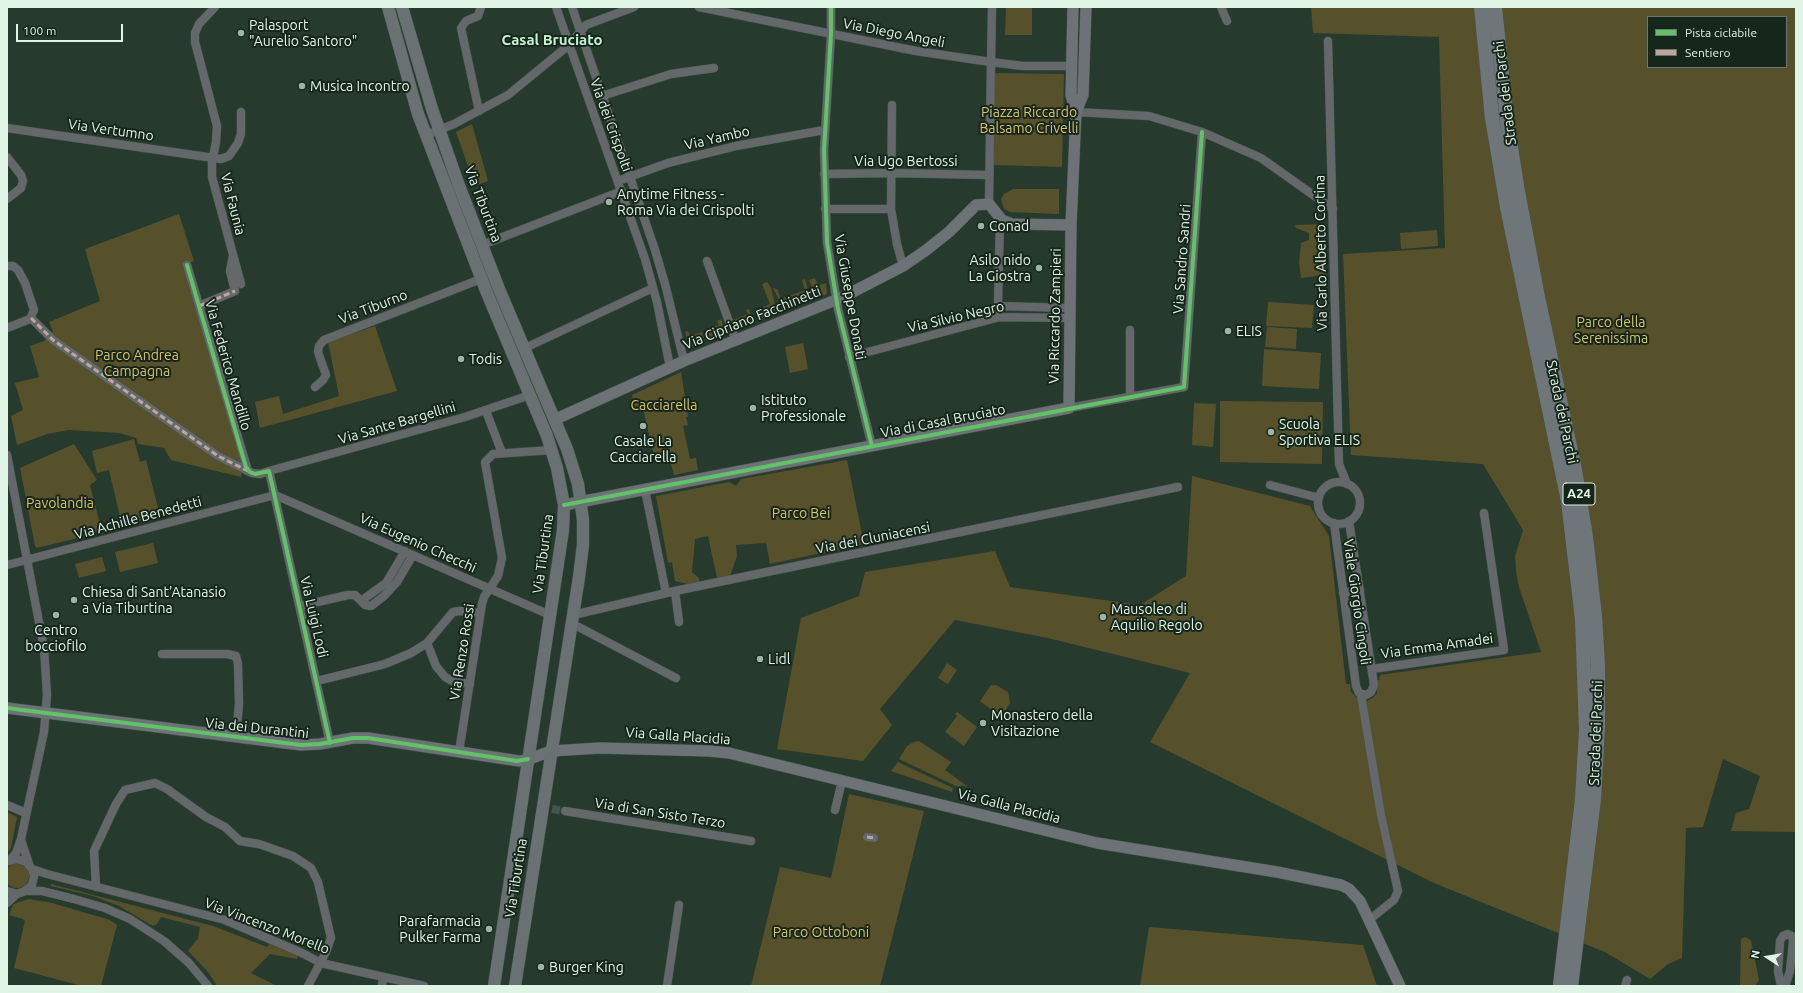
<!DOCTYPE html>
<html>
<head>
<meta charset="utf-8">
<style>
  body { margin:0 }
  #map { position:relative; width:1803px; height:993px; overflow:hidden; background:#263b2e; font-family:Ubuntu,sans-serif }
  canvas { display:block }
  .frame { position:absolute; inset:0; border:8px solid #e0f5e6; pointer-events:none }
  .legend { position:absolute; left:1647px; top:16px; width:140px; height:52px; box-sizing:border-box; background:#16261b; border:1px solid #67796c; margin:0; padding:5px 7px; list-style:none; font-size:12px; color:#e0f5e6 }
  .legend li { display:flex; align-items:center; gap:8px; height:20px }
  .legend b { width:20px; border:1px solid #67796c }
  .north { position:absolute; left:1747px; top:937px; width:40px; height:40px; -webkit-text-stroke:3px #16261b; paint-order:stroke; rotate:282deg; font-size:11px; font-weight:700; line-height:16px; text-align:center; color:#e0f5e6 }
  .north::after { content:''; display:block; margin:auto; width:14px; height:18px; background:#e0f5e6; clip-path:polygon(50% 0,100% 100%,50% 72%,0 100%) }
  .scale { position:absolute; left:16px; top:24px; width:107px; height:18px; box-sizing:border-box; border:2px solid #e0f5e6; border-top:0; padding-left:5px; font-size:12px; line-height:14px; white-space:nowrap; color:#e0f5e6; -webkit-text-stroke:3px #16261b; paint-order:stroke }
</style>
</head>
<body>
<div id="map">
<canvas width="1803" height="993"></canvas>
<div class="frame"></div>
<ul class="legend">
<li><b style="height:5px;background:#61c268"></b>Pista ciclabile</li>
<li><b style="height:5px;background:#c0a59a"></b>Sentiero</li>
</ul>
<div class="north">N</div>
<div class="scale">100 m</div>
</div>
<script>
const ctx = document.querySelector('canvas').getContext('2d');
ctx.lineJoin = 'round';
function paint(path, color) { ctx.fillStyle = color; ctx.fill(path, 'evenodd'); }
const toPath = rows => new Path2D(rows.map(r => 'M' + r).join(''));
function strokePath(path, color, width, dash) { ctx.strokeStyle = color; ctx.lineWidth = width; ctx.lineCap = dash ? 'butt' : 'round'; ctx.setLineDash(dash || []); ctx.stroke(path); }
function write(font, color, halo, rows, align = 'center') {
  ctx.font = font + ' Ubuntu,sans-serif'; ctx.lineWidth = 4; ctx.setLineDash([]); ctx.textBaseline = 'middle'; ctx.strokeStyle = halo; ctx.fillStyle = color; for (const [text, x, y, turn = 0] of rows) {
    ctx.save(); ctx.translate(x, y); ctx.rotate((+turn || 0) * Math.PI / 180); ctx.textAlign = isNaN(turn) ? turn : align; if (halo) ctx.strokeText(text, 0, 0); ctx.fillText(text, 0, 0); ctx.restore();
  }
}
const green = toPath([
  [1006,7,1032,7,1032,35,1005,35],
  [1311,7,1796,7,1796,832,1731,831,1736,813,1749,809,1760,776,1723,759,1703,827,1686,828,1682,958,1668,964,1650,979,1605,952,1434,883,1150,742,1190,673,1048,638,955,620,880,709,892,725,863,761,777,749,801,618,859,596,865,572,995,551,1010,587,1140,605,1186,576,1192,476,1310,506,1329,536,1346,684,1350,684,1351,692,1357,698,1366,701,1373,698,1377,693,1377,680,1379,680,1380,675,1541,652,1519,587,1516,571,1515,556,1523,530,1483,464,1351,455,1343,254,1445,248,1439,37,1313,33],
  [1648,17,1786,17,1786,67,1648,67],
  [995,73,1064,74,1062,167,993,165],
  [472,124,488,181,475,186,456,132],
  [1013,189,1059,189,1059,214,1010,212,1004,209,1001,199,1004,194],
  [179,214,194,261,183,266,243,464,241,477,171,460,164,448,138,444,136,438,119,433,69,430,47,434,17,445,11,416,23,410,15,383,39,377,30,346,44,341,53,331,49,322,100,301,85,249],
  [1325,224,1326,275,1301,278,1299,262,1301,243,1309,240,1309,233,1296,228,1295,225],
  [1437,230,1438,246,1401,249,1400,233],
  [815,278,818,286,826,283,827,294,816,298,809,280],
  [805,279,811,300,784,310,773,288,777,289,781,299,805,290,802,280],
  [767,282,771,288,777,313,758,320,754,311,770,304,762,284],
  [1268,302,1314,305,1312,328,1266,326],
  [749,309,753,322,737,328,733,320,748,314,746,310],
  [721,319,726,333,709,339,705,330,719,325,717,321],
  [375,326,397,391,260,428,255,402,279,396,283,414,339,396,328,342],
  [1267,327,1297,329,1296,349,1265,347],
  [688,331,690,336,702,332,705,342,690,347,685,332],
  [803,343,808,369,790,373,785,347],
  [1264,349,1321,353,1319,389,1262,386],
  [681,372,688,417,686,417,688,425,683,426,690,459,696,458,698,470,674,475,670,460,656,464,642,405,634,407,632,395],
  [1220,401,1323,402,1322,464,1220,462],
  [1194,403,1216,404,1213,447,1192,445],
  [134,439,140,462,146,460,160,516,122,525,109,470,97,473,92,451],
  [74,444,97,480,90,485,102,532,37,548,35,546,20,468],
  [847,460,864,544,770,564,766,543,736,545,737,556,730,576,717,578,708,536,695,539,692,572,699,578,699,584,693,585,675,581,672,562,668,563,656,496,729,482,736,486,741,479],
  [153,543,158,563,120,572,115,552],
  [102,557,106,571,79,578,75,564],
  [947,663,957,670,948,684,938,678],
  [991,685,996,685,1008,692,1010,703,1001,717,980,701],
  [957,712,977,727,964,746,945,732,957,716,955,714],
  [919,741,951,762,945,770,967,786,966,787,962,785,960,788,899,759,907,746,914,742],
  [898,762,953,788,952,792,891,771],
  [849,794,924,811,880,986,751,986,780,867,831,878],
  [7,812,17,817,11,848,7,853],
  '5 876a12 12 0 1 1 24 0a12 12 0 1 1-24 0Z',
  [51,884,213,926,267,947,269,944,298,956,297,959,270,954,251,973,277,986,217,986,208,972,188,951,198,938,200,927,161,917,157,924,153,926,119,906,93,896,51,886],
  [29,899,52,903,110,920,117,925,101,986,82,986,14,968,25,921,23,919,9,915,13,905,16,903],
  [1149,927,1363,945,1377,986,1140,986],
  [1745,937,1751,940,1759,980,1755,986,1740,986,1741,939]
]);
const streetTunnel = toPath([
  [552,809,565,811]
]);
const street = toPath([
  [215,7,199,24,195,33,195,42,217,126,216,142,212,162,212,177,241,284],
  [556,7,645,259,657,302,670,367],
  [572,7,655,250,665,284,684,361],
  [699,7,916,51,991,62,992,7],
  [831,7,831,34,824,150,827,242,838,309,872,446],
  [1221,7,1227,21],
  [1328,41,1339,464,1347,484],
  [602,96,671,74,714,68],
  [892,105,891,209,897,244,903,266],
  [479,111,461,28,466,21,478,16,481,7],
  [1076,112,1149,116,1202,132,1261,158,1333,209],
  [7,128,221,159,229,156,238,143,241,134,241,112],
  [426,135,454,124,508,95,569,45,586,25,634,7],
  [7,157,21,175,23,181,21,188,7,199],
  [824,174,891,173,988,175],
  [618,181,668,163,736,146,824,130],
  [989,204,991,62,1023,66,1072,66],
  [825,209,891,209],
  [1000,218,998,306,1000,317],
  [482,245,622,191],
  [707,261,736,341],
  [187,265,248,471],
  [7,266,13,266,18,270,25,283,34,310,30,319,7,328],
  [199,306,235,291,230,271,233,256],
  [998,306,1070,308],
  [31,318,53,340,218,456,252,473,260,474,269,471,330,743],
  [525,348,653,288],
  [849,357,1000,317,1070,318],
  [315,387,323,380,326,375,318,352,319,346,324,340,481,279],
  [1130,396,1130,330],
  [1069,408,1184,387,1202,132],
  [486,411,502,453],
  [7,455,44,648,47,695,44,732,21,839,16,853,9,861],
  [269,471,465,417,530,395],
  '1318 503a21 21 0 1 1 42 0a21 21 0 1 1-42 0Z',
  [1270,485,1319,498],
  [645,490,666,593],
  [275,495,550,615],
  [1334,523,1356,686,1359,693,1366,695,1371,692,1374,685,1349,521],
  [7,565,275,495],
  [675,591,679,622],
  [1343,593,1360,590],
  [361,601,365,605,371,606,384,596,397,582,413,555],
  [300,606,348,595,355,595,361,601,386,583,405,551],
  [573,615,675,591,1178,487],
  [571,623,676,678],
  [427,643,436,666,445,677,454,682,470,684],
  [162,654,227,654,236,656,238,664,239,704,236,737],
  [1372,669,1504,650,1484,513],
  [317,681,385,664,411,653,427,643,453,612,460,611,480,613],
  [1361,695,1381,815,1398,891,1394,900,1369,920],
  [459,752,482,604,484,597,498,576,502,558,485,462,493,454,552,450],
  [7,805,26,813],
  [835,810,842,781],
  [565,811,751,841],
  [867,837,874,838],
  [21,840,29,864],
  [32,869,47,874,225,920,302,953,321,963,424,986],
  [96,887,94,851,116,804,125,790,155,783,167,789,206,817,225,827,240,841,259,844,293,856,311,868,318,882,331,938,326,952,308,986],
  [7,891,17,894,25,891,32,885,34,876,32,869,26,862,17,859,8,861],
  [25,891,42,891,74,899,105,908,130,919,164,941,189,963,208,986],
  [7,903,17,894],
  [382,986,383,977],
  [667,986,679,905],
  [1625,986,1627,980],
  [1781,986,1778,971,1780,941,1783,936,1788,934,1792,936,1793,942,1790,971,1785,986]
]);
const secondary = toPath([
  [1076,112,1083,95,1086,7],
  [556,419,684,361,843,297,903,266,925,251,949,232,976,205,989,204,1002,220,1012,224,1071,225],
  [564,505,1069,408,1071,225,1076,112,1071,95,1073,7],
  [7,708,301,745,320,744,353,738,368,738,519,761,527,760,551,751,600,748,709,751,729,753,1097,843,1277,872,1341,885,1349,889,1360,901,1400,986]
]);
const primary = toPath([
  [388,7,418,114,487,293,547,436,557,468,564,505,563,530,494,986],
  [402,7,432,109,458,183,499,289,567,449,578,484,583,520,583,545,579,577,515,986]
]);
const highway = toPath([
  [1481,7,1492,118,1507,207,1568,501,1582,619,1586,730,1582,799,1560,986],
  [1495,7,1507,121,1517,186,1538,297,1575,470,1586,537,1595,616,1598,665,1598,727,1594,799,1571,986]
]);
const quiet = toPath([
  [199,306,235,291],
  [31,318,53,340,218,456,248,471],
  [867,837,874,838]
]);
const cycleway = toPath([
  [831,7,831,34,824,150,827,242,838,309,872,446],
  [187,265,246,467,250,472,255,474,269,471,330,743],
  [564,505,1184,387,1202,132],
  [7,708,301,745,320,744,353,738,368,738,517,761,528,759]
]);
const markers = [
  [241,33,4,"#9fb4a6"],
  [302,86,4,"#9fb4a6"],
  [609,202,4,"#9fb4a6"],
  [981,226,4,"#9fb4a6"],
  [1039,268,4,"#9fb4a6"],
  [1228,331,4,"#9fb4a6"],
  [461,359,4,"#9fb4a6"],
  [753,408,4,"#9fb4a6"],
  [643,426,4,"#9fb4a6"],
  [1271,432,4,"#9fb4a6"],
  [74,600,4,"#9fb4a6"],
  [56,615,4,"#9fb4a6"],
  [1103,617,4,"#9fb4a6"],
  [760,659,4,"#9fb4a6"],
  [983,723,4,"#9fb4a6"],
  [489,929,4,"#9fb4a6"],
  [541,967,4,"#9fb4a6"]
];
const shields = [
  [1579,494,32]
];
const shieldNames = [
  ["A24",1579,494]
];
const poiNames = [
  ["Palasport",249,25],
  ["\"Aurelio Santoro\"",249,41],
  ["Musica Incontro",310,86],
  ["Anytime Fitness -",617,194],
  ["Roma Via dei Crispolti",617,210],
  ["Conad",989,226],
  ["Asilo nido",1031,260,"right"],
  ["La Giostra",1031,276,"right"],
  ["ELIS",1236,331],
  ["Todis",469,359],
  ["Istituto",761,400],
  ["Professionale",761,416],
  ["Scuola",1279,424],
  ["Sportiva ELIS",1279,440],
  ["Casale La",643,441,"center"],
  ["Cacciarella",643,457,"center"],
  ["Chiesa di Sant'Atanasio",82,592],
  ["a Via Tiburtina",82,608],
  ["Mausoleo di",1111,609],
  ["Aquilio Regolo",1111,625],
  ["Centro",56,630,"center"],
  ["bocciofilo",56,646,"center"],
  ["Lidl",768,659],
  ["Monastero della",991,715],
  ["Visitazione",991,731],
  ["Parafarmacia",481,921,"right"],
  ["Pulker Farma",481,937,"right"],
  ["Burger King",549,967]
];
const streetNames = [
  ["Via Diego Angeli",894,33,11],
  ["Strada dei Parchi",1505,93,-97],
  ["Via dei Crispolti",611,125,70],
  ["Via Vertumno",111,130,8],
  ["Via Yambo",717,138,-13],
  ["Via Ugo Bertossi",906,161],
  ["Via Faunia",233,204,76],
  ["Via Tiburtina",483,204,69],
  ["Via Carlo Alberto Cortina",1321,253,-91],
  ["Via Sandro Sandri",1182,259,-86],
  ["Via Giuseppe Donati",850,297,80],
  ["Via Tiburno",373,307,-21],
  ["Via Riccardo Zampieri",1055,316,-89],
  ["Via Silvio Negro",956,317,-13],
  ["Via Cipriano Facchinetti",752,318,-22],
  ["Via Federico Mandillo",228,365,74],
  ["Strada dei Parchi",1562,412,78],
  ["Via di Casal Bruciato",943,421,-11],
  ["Via Sante Bargellini",397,423,-16],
  ["Via Achille Benedetti",138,518,-15],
  ["Via dei Cluniacensi",873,538,-11],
  ["Via Eugenio Checchi",418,543,24],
  ["Via Tiburtina",543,554,-82],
  ["Viale Giorgio Cingoli",1357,602,82],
  ["Via Luigi Lodi",314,617,77],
  ["Via Emma Amadei",1437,646,-8],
  ["Via Renzo Rossi",462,652,-81],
  ["Via dei Durantini",257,728,6],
  ["Strada dei Parchi",1596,733,-88],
  ["Via Galla Placidia",678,736,4],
  ["Via Galla Placidia",1009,806,14],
  ["Via di San Sisto Terzo",660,813,9],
  ["Via Tiburtina",516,878,-81],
  ["Via Vincenzo Morello",267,926,21]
];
const parkNames = [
  ["Piazza Riccardo",1029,112],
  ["Balsamo Crivelli",1029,128],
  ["Parco della",1611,322],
  ["Serenissima",1611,338],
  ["Parco Andrea",137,355],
  ["Campagna",137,371],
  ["Cacciarella",664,405],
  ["Pavolandia",60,503],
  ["Parco Bei",801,513],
  ["Parco Ottoboni",821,932]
];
const neighbourhoodNames = [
  ["Casal Bruciato",552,40]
];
paint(green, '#57512b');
strokePath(streetTunnel, '#42574a', 8, [8, 4]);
strokePath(street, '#45574c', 9);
strokePath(secondary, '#45574c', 12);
strokePath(primary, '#45574c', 13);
strokePath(highway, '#45574c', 15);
strokePath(street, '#64686b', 8);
strokePath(secondary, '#6d7276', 11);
strokePath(primary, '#697173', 12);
strokePath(highway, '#6f7679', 14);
strokePath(quiet, '#c0a59a', 3, [6, 3]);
strokePath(cycleway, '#61c268', 4);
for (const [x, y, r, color] of markers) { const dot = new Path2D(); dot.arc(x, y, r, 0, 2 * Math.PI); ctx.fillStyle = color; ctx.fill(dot); strokePath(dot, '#16261b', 1.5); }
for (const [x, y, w] of shields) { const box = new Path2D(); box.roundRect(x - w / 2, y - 11, w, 22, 3); ctx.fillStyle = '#16261b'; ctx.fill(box); strokePath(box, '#e0f5e6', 1); }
write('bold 13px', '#e0f5e6', null, shieldNames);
write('14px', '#e0f5e6', '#16261b', poiNames, 'left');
write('14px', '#e0f5e6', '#16261b', streetNames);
write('14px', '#dac36c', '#16261b', parkNames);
write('bold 15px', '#c6f1d3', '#16261b', neighbourhoodNames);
</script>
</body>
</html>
